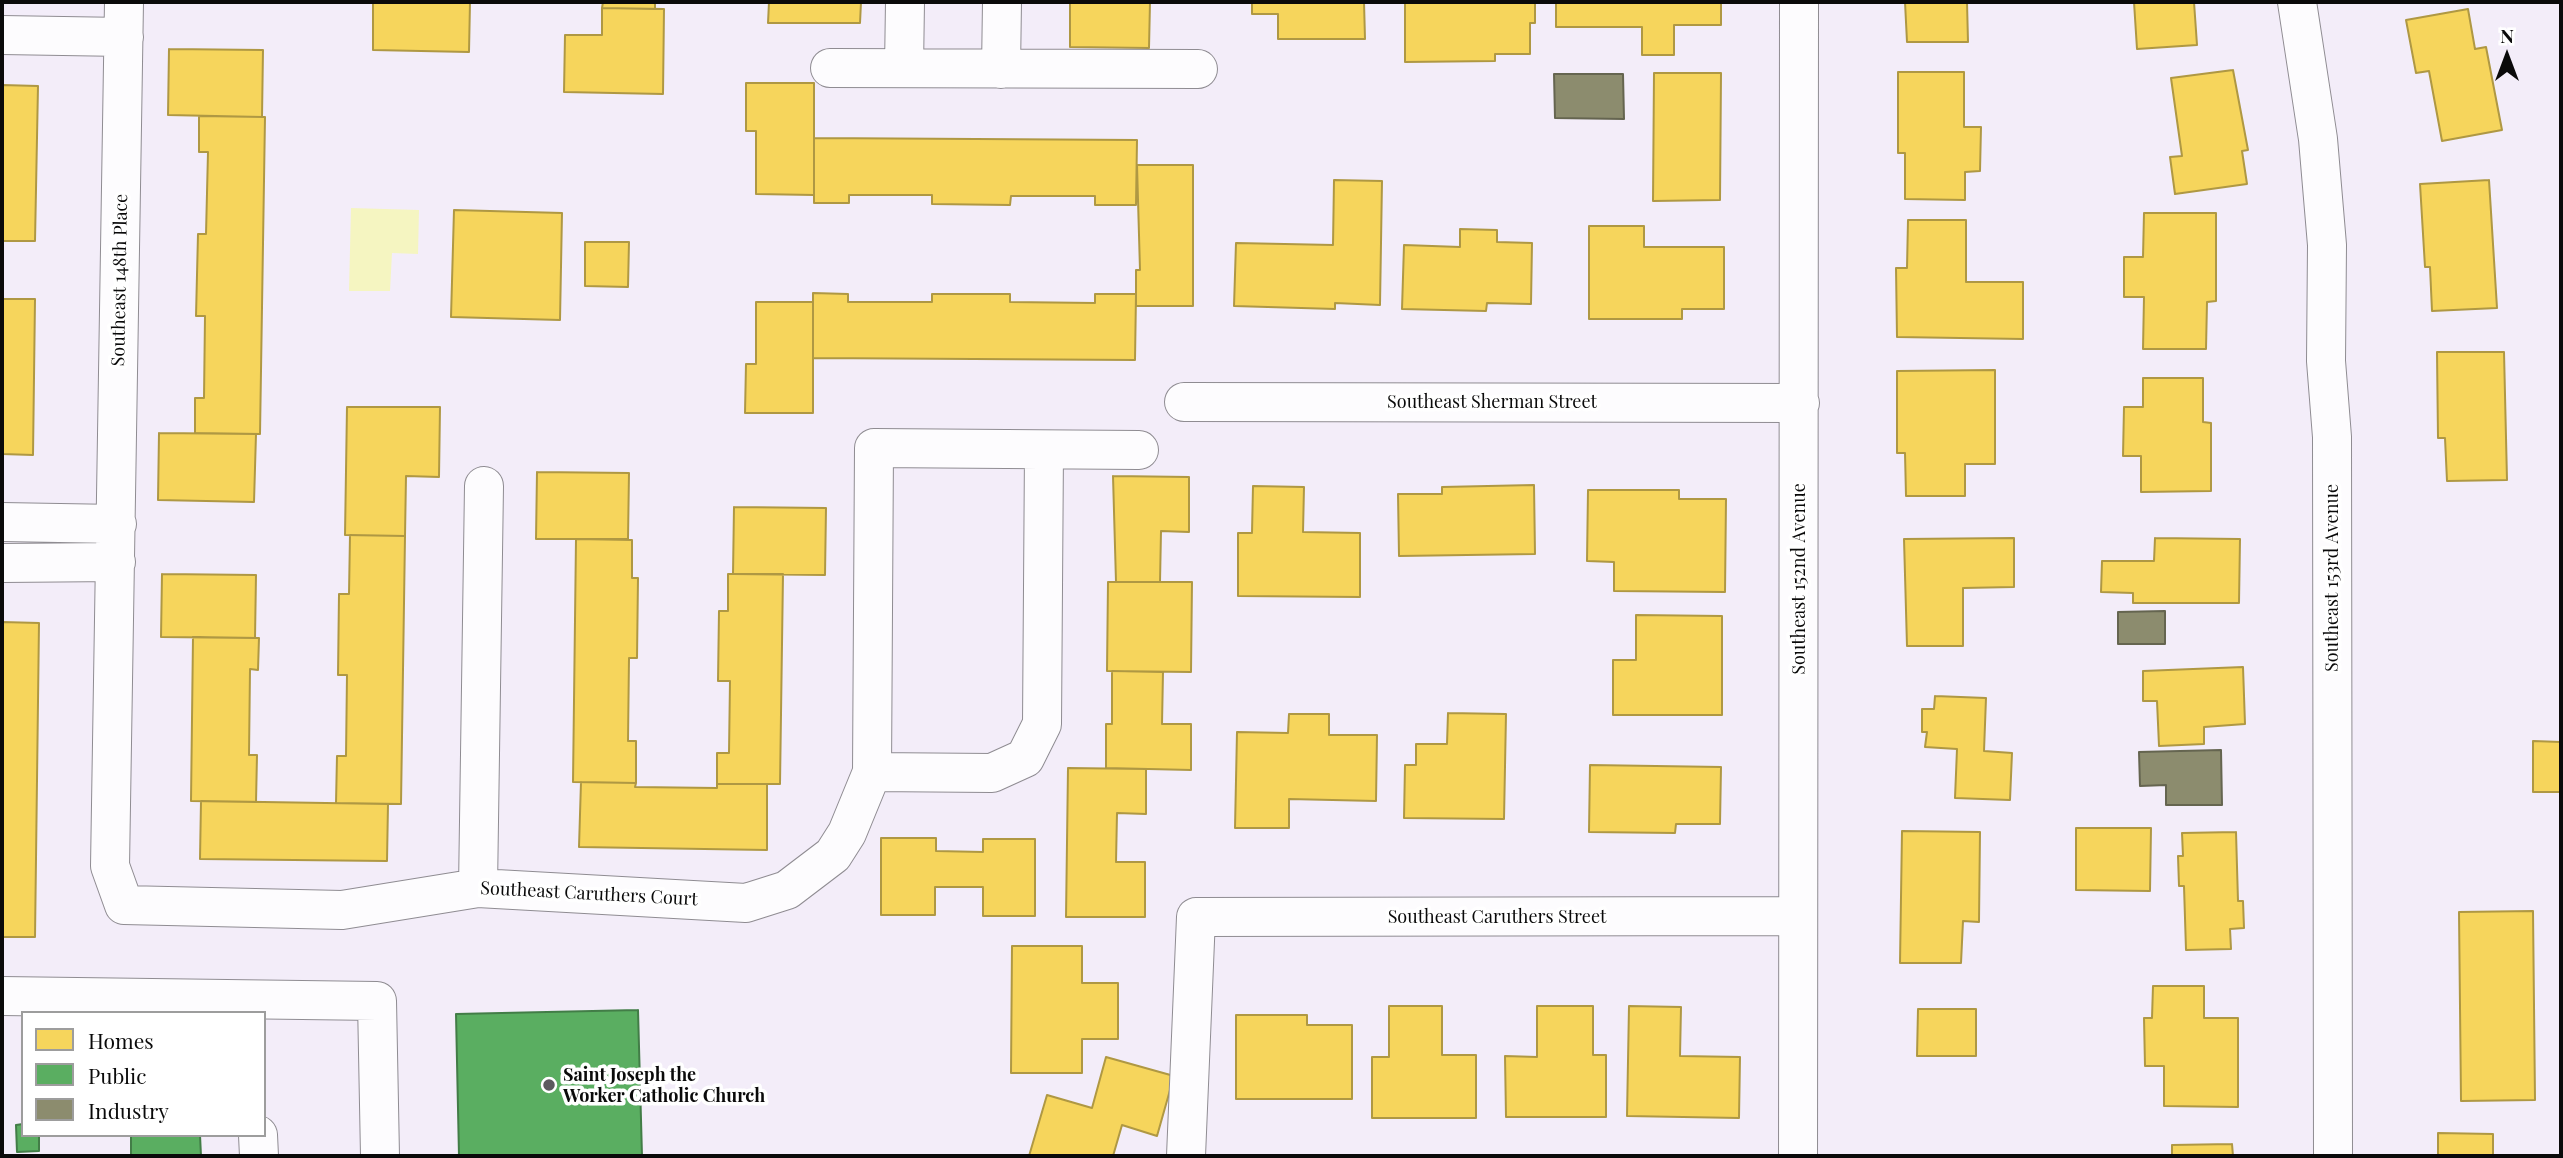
<!DOCTYPE html>
<html>
<head>
<meta charset="utf-8">
<style>
  body { margin:0 }
  #map { position:relative; width:2563px; height:1158px; overflow:hidden; background:#f3edf9; font-family:"Playfair Display",serif }
  canvas { display:block }
  .frame { position:absolute; inset:0; border:4px solid #0a0a0a; pointer-events:none }
  .legend { position:absolute; left:21px; top:1011px; width:245px; height:126px; box-sizing:border-box; background:#fff; border:2px solid #9d9d9d; margin:0; padding:9px 12px; list-style:none; font-size:21px; color:#0a0a0a }
  .legend li { display:flex; align-items:center; gap:14px; height:35px }
  .legend b { width:35px; border:2px solid #9d9d9d }
  .north { position:absolute; left:2472px; top:21px; width:70px; height:70px; -webkit-text-stroke:5px #fff; paint-order:stroke; rotate:0deg; font-size:19px; font-weight:700; line-height:28px; text-align:center; color:#0a0a0a }
  .north::after { content:''; display:block; margin:auto; width:24px; height:32px; background:#0a0a0a; clip-path:polygon(50% 0,100% 100%,50% 72%,0 100%) }
</style>
</head>
<body>
<div id="map">
<canvas width="2563" height="1158"></canvas>
<div class="frame"></div>
<ul class="legend">
<li><b style="height:19px;background:#f6d55c"></b>Homes</li>
<li><b style="height:19px;background:#5aae61"></b>Public</li>
<li><b style="height:19px;background:#8c8c6e"></b>Industry</li>
</ul>
<div class="north">N</div>
</div>
<script>
const ctx = document.querySelector('canvas').getContext('2d');
ctx.lineJoin = 'round';
function paint(path, color) { ctx.fillStyle = color; ctx.fill(path, 'evenodd'); }
const toPath = rows => new Path2D(rows.map(r => 'M' + r).join(''));
function strokePath(path, color, width, dash) { ctx.strokeStyle = color; ctx.lineWidth = width; ctx.lineCap = dash ? 'butt' : 'round'; ctx.setLineDash(dash || []); ctx.stroke(path); }
function write(font, color, halo, rows, align = 'center') {
  ctx.font = font + ' "Playfair Display",serif'; ctx.lineWidth = 7; ctx.setLineDash([]); ctx.textBaseline = 'middle'; ctx.strokeStyle = halo; ctx.fillStyle = color; for (const [text, x, y, turn = 0] of rows) {
    ctx.save(); ctx.translate(x, y); ctx.rotate((+turn || 0) * Math.PI / 180); ctx.textAlign = isNaN(turn) ? turn : align; if (halo) ctx.strokeText(text, 0, 0); ctx.fillText(text, 0, 0); ctx.restore();
  }
}
const water = toPath([
  [351,208,419,210,418,254,392,253,390,291,349,291]
]);
const homes = toPath([
  [373,2,470,2,469,52,373,50,373,2],
  [603,2,655,2,655,9,602,8,603,2],
  [769,2,861,2,860,23,768,23,769,2],
  [1070,2,1150,2,1149,48,1070,47,1070,2],
  [1252,2,1364,2,1365,39,1278,39,1278,14,1252,14,1252,2],
  [1405,2,1535,2,1535,23,1530,23,1530,54,1495,54,1495,61,1405,62,1405,2],
  [1556,2,1721,2,1721,25,1674,25,1674,55,1642,55,1642,27,1556,27,1556,2],
  [1905,2,1967,2,1968,42,1907,42,1905,2],
  [2134,2,2194,2,2197,45,2137,49,2134,2],
  [602,8,664,9,663,94,564,92,565,35,602,35,602,8],
  [2468,9,2475,49,2486,47,2502,130,2442,141,2429,71,2416,73,2406,20,2468,9],
  [169,49,263,50,262,117,168,115,169,49],
  [2233,70,2248,150,2242,151,2247,184,2175,194,2170,157,2182,156,2171,78,2233,70],
  [1898,72,1964,72,1964,127,1981,127,1980,171,1965,172,1965,200,1905,199,1905,153,1898,153,1898,72],
  [1654,73,1721,73,1720,200,1653,201,1654,73],
  [746,83,814,83,814,195,756,194,756,131,746,131,746,83],
  [2,85,38,86,35,241,2,241,2,85],
  [199,116,265,117,260,434,195,433,195,398,204,398,205,316,196,316,198,234,206,234,208,152,199,152,199,116],
  [814,138,1137,140,1136,205,1095,205,1095,196,1011,196,1010,205,932,204,932,195,849,195,849,203,814,203,814,138],
  [1137,165,1193,165,1193,306,1136,306,1136,270,1140,270,1137,165],
  [1334,180,1382,181,1380,305,1335,303,1335,309,1234,306,1236,243,1333,245,1334,180],
  [2489,180,2497,308,2432,311,2430,267,2425,267,2420,184,2489,180],
  [454,210,562,213,560,320,451,317,454,210],
  [2144,213,2216,213,2216,301,2207,302,2206,349,2143,349,2144,297,2124,297,2124,257,2143,257,2144,213],
  [1908,220,1966,220,1966,282,2023,282,2023,339,1897,337,1896,268,1907,268,1908,220],
  [1589,226,1644,226,1644,247,1724,247,1724,309,1682,309,1682,319,1589,319,1589,226],
  [1460,229,1497,230,1497,242,1532,243,1531,304,1487,303,1486,311,1402,309,1404,245,1460,247,1460,229],
  [585,242,629,242,628,287,585,286,585,242],
  [813,293,848,294,848,302,932,302,932,294,1010,294,1010,302,1095,303,1095,294,1136,294,1135,360,813,358,813,293],
  [2,299,35,299,33,455,2,454,2,299],
  [756,302,813,302,813,413,745,413,746,364,756,364,756,302],
  [2437,352,2504,352,2507,480,2447,481,2445,438,2438,438,2437,352],
  [1995,370,1995,464,1965,464,1965,496,1906,496,1905,453,1897,453,1897,371,1995,370],
  [2143,378,2203,378,2203,422,2211,423,2211,491,2141,492,2141,456,2123,456,2124,407,2143,407,2143,378],
  [347,407,440,407,439,477,406,476,405,536,345,535,347,407],
  [159,433,256,434,254,502,158,500,159,433],
  [537,472,629,473,628,539,536,539,537,472],
  [1113,476,1189,477,1189,532,1161,531,1160,582,1116,582,1113,476],
  [1534,485,1535,554,1399,556,1398,494,1442,494,1442,487,1534,485],
  [1253,486,1304,487,1303,532,1360,533,1360,597,1238,596,1238,533,1252,533,1253,486],
  [1588,490,1679,490,1679,499,1726,499,1725,592,1614,591,1614,562,1587,561,1588,490],
  [734,507,826,508,825,575,733,574,734,507],
  [350,535,405,536,401,804,336,803,337,756,346,756,347,675,338,675,339,594,349,594,350,535],
  [2014,538,2014,587,1963,588,1963,646,1907,646,1904,539,2014,538],
  [2155,538,2240,539,2239,603,2133,603,2133,593,2101,592,2102,561,2154,561,2155,538],
  [576,539,632,540,632,578,638,578,637,658,629,658,628,741,636,741,636,783,573,782,576,539],
  [162,574,256,575,255,638,161,637,162,574],
  [728,574,783,574,780,784,717,784,717,753,729,753,730,681,718,681,719,611,728,611,728,574],
  [1108,582,1192,582,1191,672,1107,671,1108,582],
  [1636,615,1722,616,1722,715,1613,715,1613,660,1636,660,1636,615],
  [2,622,39,623,35,937,2,937,2,622],
  [193,637,259,638,258,670,250,669,249,755,257,755,256,802,191,801,193,637],
  [2243,667,2245,724,2204,727,2204,744,2159,746,2157,701,2143,701,2143,671,2243,667],
  [1112,671,1163,672,1162,724,1191,724,1191,770,1106,768,1106,724,1112,724,1112,671],
  [1935,696,1986,698,1984,751,2012,753,2010,800,1955,798,1957,749,1925,747,1927,732,1922,732,1922,709,1934,709,1935,696],
  [1448,713,1506,714,1504,819,1404,818,1405,765,1416,765,1416,744,1447,744,1448,713],
  [1289,714,1329,714,1329,735,1377,735,1376,801,1289,799,1289,828,1235,828,1237,732,1288,733,1289,714],
  [2533,741,2561,742,2561,792,2533,792,2533,741],
  [1590,765,1721,767,1720,824,1676,824,1675,833,1589,832,1590,765],
  [1068,768,1146,769,1146,814,1117,813,1116,862,1145,862,1145,917,1066,917,1068,768],
  [581,782,636,783,635,787,717,788,717,784,767,784,767,850,579,847,581,782],
  [201,801,388,804,387,861,200,859,201,801],
  [2076,828,2151,828,2150,891,2076,890,2076,828],
  [1902,831,1980,832,1979,922,1963,921,1961,963,1900,963,1902,831],
  [2236,832,2238,901,2243,901,2244,928,2230,929,2231,949,2186,950,2184,886,2179,886,2178,856,2183,856,2182,833,2236,832],
  [881,838,936,838,936,851,983,852,983,839,1035,839,1035,916,983,916,983,887,935,887,935,915,881,915,881,838],
  [2533,911,2535,1100,2461,1101,2459,912,2533,911],
  [1012,946,1082,946,1082,983,1118,983,1118,1039,1082,1039,1082,1073,1011,1073,1012,946],
  [2153,986,2204,986,2204,1018,2238,1018,2238,1107,2164,1106,2164,1066,2145,1066,2144,1018,2152,1018,2153,986],
  [1389,1006,1442,1006,1442,1055,1476,1055,1476,1118,1372,1118,1372,1057,1389,1057,1389,1006],
  [1537,1006,1593,1006,1593,1055,1606,1055,1606,1117,1506,1117,1505,1056,1537,1057,1537,1006],
  [1629,1006,1681,1007,1680,1056,1740,1057,1739,1118,1627,1116,1629,1006],
  [1918,1009,1976,1009,1976,1056,1917,1056,1918,1009],
  [1236,1015,1307,1015,1307,1025,1352,1025,1352,1099,1236,1099,1236,1015],
  [1106,1057,1174,1076,1157,1136,1122,1125,1113,1156,1029,1156,1047,1095,1092,1108,1106,1057],
  [2438,1133,2493,1134,2493,1156,2438,1156,2438,1133],
  [2232,1144,2233,1156,2172,1156,2172,1145,2232,1144]
]);
const public = toPath([
  [638,1010,642,1156,459,1156,456,1014,638,1010],
  [23,1124,23,1135,39,1135,39,1151,17,1152,16,1125,23,1124],
  [131,1135,200,1135,201,1156,131,1156,131,1135]
]);
const industry = toPath([
  [1554,74,1623,74,1624,119,1555,118,1554,74],
  [2165,611,2165,644,2118,644,2118,612,2165,611],
  [2221,750,2222,805,2166,805,2166,785,2140,786,2139,752,2221,750]
]);
const minor = toPath([
  [124,2,110,866,124,905,342,910,478,888,746,903,787,890,833,855,847,833,872,772,874,448,1139,450],
  [2297,2,2318,139,2327,245,2326,361,2332,437,2333,1156],
  [2,35,124,37],
  [830,68,1198,69],
  [904,68,905,2],
  [1001,69,1002,2],
  [1184,402,1800,403],
  [2,522,117,524],
  [2,563,116,562],
  [872,772,992,773,1025,758,1042,724,1044,450],
  [478,888,484,486],
  [2,996,377,1001,380,1156],
  [258,1135,259,1156],
  [1186,1156,1196,917,1798,916],
  [1798,1156,1799,2]
]);
const markers = [
  [549,1085,7,"#5c595e"]
];
const streetNames = [
  ["Southeast 148th Place",120,280,-89],
  ["Southeast Sherman Street",1492,402],
  ["Southeast 153rd Avenue",2332,578,-90],
  ["Southeast 152nd Avenue",1799,579,-90],
  ["Southeast Caruthers Court",589,894,3],
  ["Southeast Caruthers Street",1497,917]
];
const poiNames = [
  ["Saint Joseph the",563,1075],
  ["Worker Catholic Church",563,1096]
];
paint(water, '#f5f5c1');
paint(homes, '#f6d55c');
strokePath(homes, '#af9843', 2);
paint(public, '#5aae61');
strokePath(public, '#427d47', 2);
paint(industry, '#8c8c6e');
strokePath(industry, '#656550', 2);
strokePath(minor, '#8f8c92', 40);
strokePath(minor, '#fdfcfe', 38);
for (const [x, y, r, color] of markers) { const dot = new Path2D(); dot.arc(x, y, r, 0, 2 * Math.PI); ctx.fillStyle = color; ctx.fill(dot); strokePath(dot, '#fff', 2.5); }
write('18px', '#0a0a0a', '#fff', streetNames);
write('bold 18px', '#0a0a0a', '#fff', poiNames, 'left');
</script>
</body>
</html>
